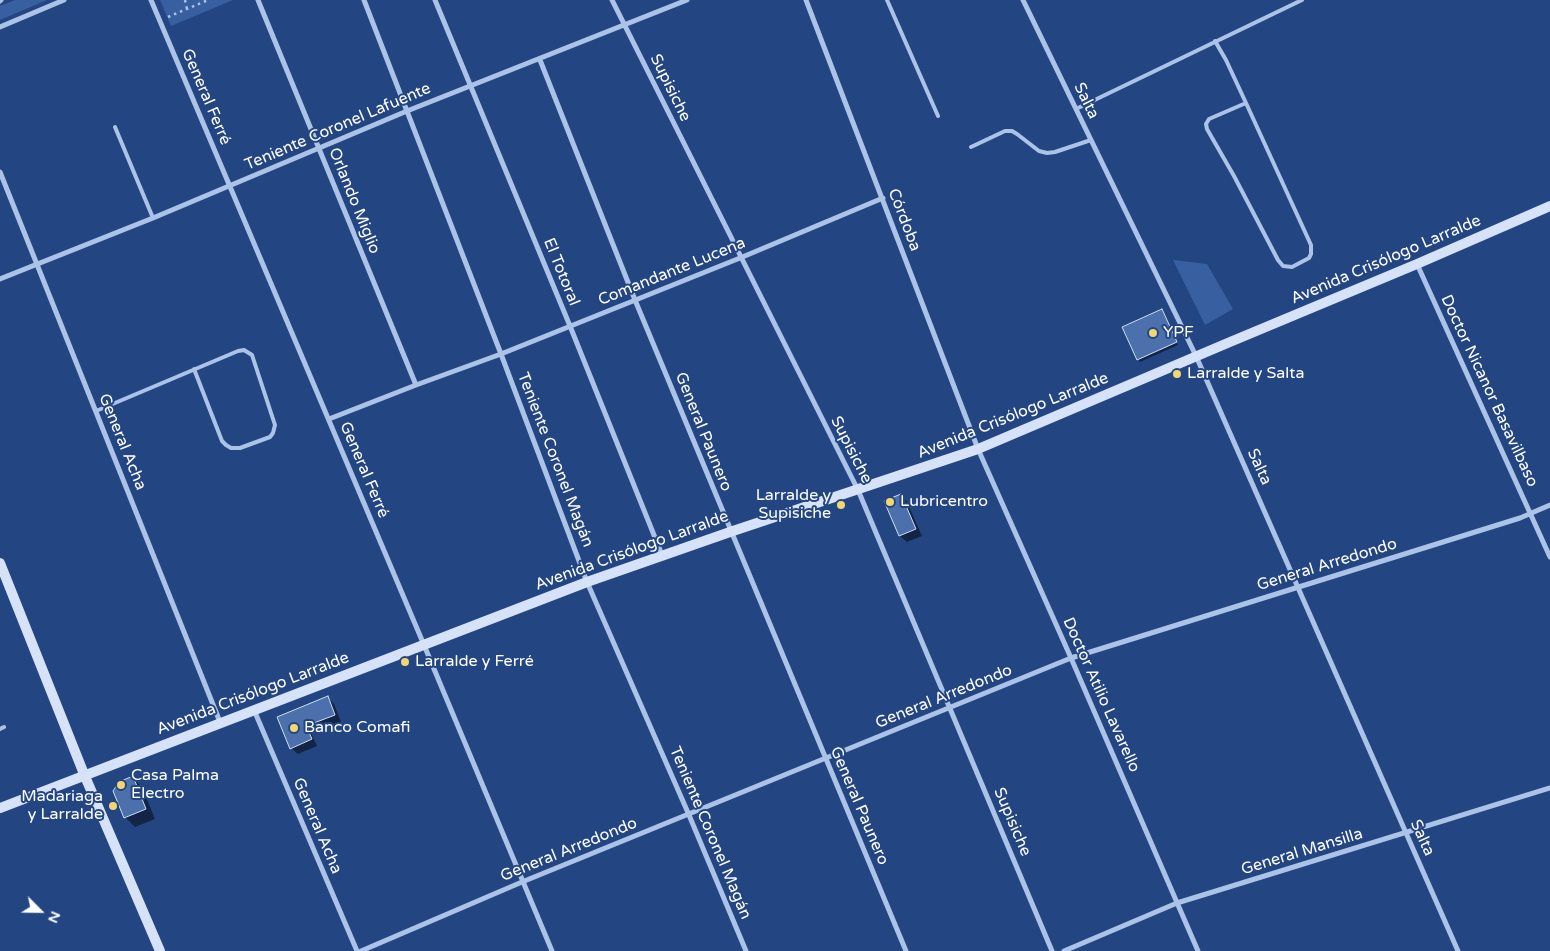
<!DOCTYPE html>
<html>
<head>
<meta charset="utf-8">
<style>
  body { margin:0 }
  #map { position:relative; width:1550px; height:951px; overflow:hidden; background:#234683; font-family:"Varela Round",sans-serif }
  canvas { display:block }
  .north { position:absolute; left:15px; top:886px; width:50px; height:50px; -webkit-text-stroke:4px #234683; paint-order:stroke; rotate:113deg; font-size:14px; font-weight:700; line-height:20px; text-align:center; color:#fff }
  .north::after { content:''; display:block; margin:auto; width:18px; height:22px; background:#fff; clip-path:polygon(50% 0,100% 100%,50% 72%,0 100%) }
</style>
</head>
<body>
<div id="map">
<canvas width="1550" height="951"></canvas>
<div class="north">N</div>
</div>
<script>
const ctx = document.querySelector('canvas').getContext('2d');
ctx.lineJoin = 'round';
function paint(path, color) { ctx.fillStyle = color; ctx.fill(path, 'evenodd'); }
const toPath = rows => new Path2D(rows.map(r => 'M' + r).join(''));
function strokePath(path, color, width, dash) { ctx.strokeStyle = color; ctx.lineWidth = width; ctx.lineCap = dash ? 'butt' : 'round'; ctx.setLineDash(dash || []); ctx.stroke(path); }
function write(font, color, halo, rows, align = 'center') {
  ctx.font = font + ' "Varela Round",sans-serif'; ctx.lineWidth = 4; ctx.setLineDash([]); ctx.textBaseline = 'middle'; ctx.strokeStyle = halo; ctx.fillStyle = color; for (const [text, x, y, turn = 0] of rows) {
    ctx.save(); ctx.translate(x, y); ctx.rotate((+turn || 0) * Math.PI / 180); ctx.textAlign = isNaN(turn) ? turn : align; if (halo) ctx.strokeText(text, 0, 0); ctx.fillText(text, 0, 0); ctx.restore();
  }
}
const green = toPath([
  [15,0,47,0,0,20,0,6],
  [160,0,233,0,171,26],
  [1173,260,1207,264,1233,309,1205,325]
]);
const shadow = toPath([
  [1161,310,1164,313,1178,345,1140,362,1138,359],
  [901,495,907,502,922,536,907,542,900,536,886,502],
  [328,698,334,704,341,722,311,733,317,746,298,754,291,748,278,718],
  [132,777,142,787,155,819,135,827,125,817]
]);
const building = toPath([
  [1162,309,1177,342,1137,360,1122,327,1162,309],
  [901,494,916,529,899,536,884,501,901,494],
  [328,696,335,715,306,726,312,739,290,749,277,717,328,696],
  [133,776,146,809,124,818,113,791,119,782,133,776]
]);
const path = toPath([
  [185,0,187,9],
  [168,17,208,0]
]);
const lane = toPath([
  [887,0,938,116],
  [1215,41,1226,60,1246,103,1311,245,1311,254,1309,258,1292,267,1283,266,1278,260,1234,176,1207,129,1206,124,1209,119,1246,103],
  [1076,109,1302,0],
  [115,127,153,218],
  [971,147,1005,131,1012,131,1017,134,1039,151,1047,153,1055,152,1091,140],
  [96,411,238,351,244,350,252,355,275,425,273,433,270,437,240,448,231,448,226,445,222,441,194,369],
  [0,729,4,727]
]);
const street = toPath([
  [151,0,424,645,552,951],
  [258,0,416,385],
  [364,0,501,354,587,582,689,815,746,951],
  [435,0,570,326,662,555],
  [612,0,858,490,1052,951],
  [806,0,978,449,1071,658,1198,951],
  [1023,0,1196,356,1458,951],
  [0,1,1,0],
  [0,27,64,0],
  [540,60,635,300,906,951],
  [0,172,220,722],
  [1417,264,1550,557],
  [0,279,153,218,407,111,687,0],
  [329,419,416,385,501,354,740,258,883,198],
  [254,710,357,951],
  [361,951,522,882,1071,658,1520,518,1550,505],
  [1064,951,1177,903,1550,788]
]);
const secondary = toPath([
  [0,563,84,774,160,951],
  [0,808,587,582,730,532,978,449,1230,342,1417,264,1550,206]
]);
const markers = [
  [1153,333,5,"#f3d66f"],
  [1177,374,5,"#f3d66f"],
  [890,502,5,"#f3d66f"],
  [841,505,5,"#f3d66f"],
  [405,662,5,"#f3d66f"],
  [294,728,5,"#f3d66f"],
  [121,785,5,"#f3d66f"],
  [113,806,5,"#f3d66f"]
];
const streetNames = [
  ["Supisiche",670,88,64],
  ["General Ferré",206,97,67],
  ["Salta",1086,101,64],
  ["Teniente Coronel Lafuente",338,127,-23],
  ["Orlando Miglio",354,201,68],
  ["Córdoba",904,220,69],
  ["Avenida Crisólogo Larralde",1386,260,-23],
  ["El Totoral",561,272,68],
  ["Comandante Lucena",672,272,-22],
  ["Doctor Nicanor Basavilbaso",1489,391,65],
  ["Avenida Crisólogo Larralde",1013,416,-22],
  ["General Paunero",703,432,68],
  ["General Acha",122,442,68],
  ["Supisiche",851,450,63],
  ["Teniente Coronel Magán",555,460,69],
  ["Salta",1259,467,66],
  ["General Ferré",364,470,67],
  ["Avenida Crisólogo Larralde",632,551,-20],
  ["General Arredondo",1327,565,-17],
  ["Avenida Crisólogo Larralde",253,694,-21],
  ["Doctor Atilio Lavarello",1101,695,66],
  ["General Arredondo",944,697,-22],
  ["General Paunero",859,806,67],
  ["Supisiche",1012,822,67],
  ["General Acha",317,826,67],
  ["Teniente Coronel Magán",710,833,67],
  ["Salta",1422,838,66],
  ["General Arredondo",569,850,-22],
  ["General Mansilla",1302,852,-17]
];
const poiNames = [
  ["YPF",1163,333],
  ["Larralde y Salta",1187,374],
  ["Larralde y",831,496,"right"],
  ["Supisiche",831,514,"right"],
  ["Lubricentro",900,502],
  ["Larralde y Ferré",415,662],
  ["Banco Comafi",304,728],
  ["Casa Palma",131,776],
  ["Electro",131,794],
  ["Madariaga",103,797,"right"],
  ["y Larralde",103,815,"right"]
];
paint(green, '#385fa0');
paint(shadow, '#0007');
paint(building, '#4b70ab');
strokePath(building, '#d0def6', 1);
strokePath(path, '#acc3e8', 2.5, [2.5, 4]);
strokePath(lane, '#acc3e8', 4);
strokePath(street, '#acc3e8', 5);
strokePath(secondary, '#d6e2f7', 10);
for (const [x, y, r, color] of markers) { const dot = new Path2D(); dot.arc(x, y, r, 0, 2 * Math.PI); ctx.fillStyle = color; ctx.fill(dot); strokePath(dot, '#234683', 2); }
write('16px', '#fff', '#234683', streetNames);
write('16px', '#fff', '#234683', poiNames, 'left');
</script>
</body>
</html>
